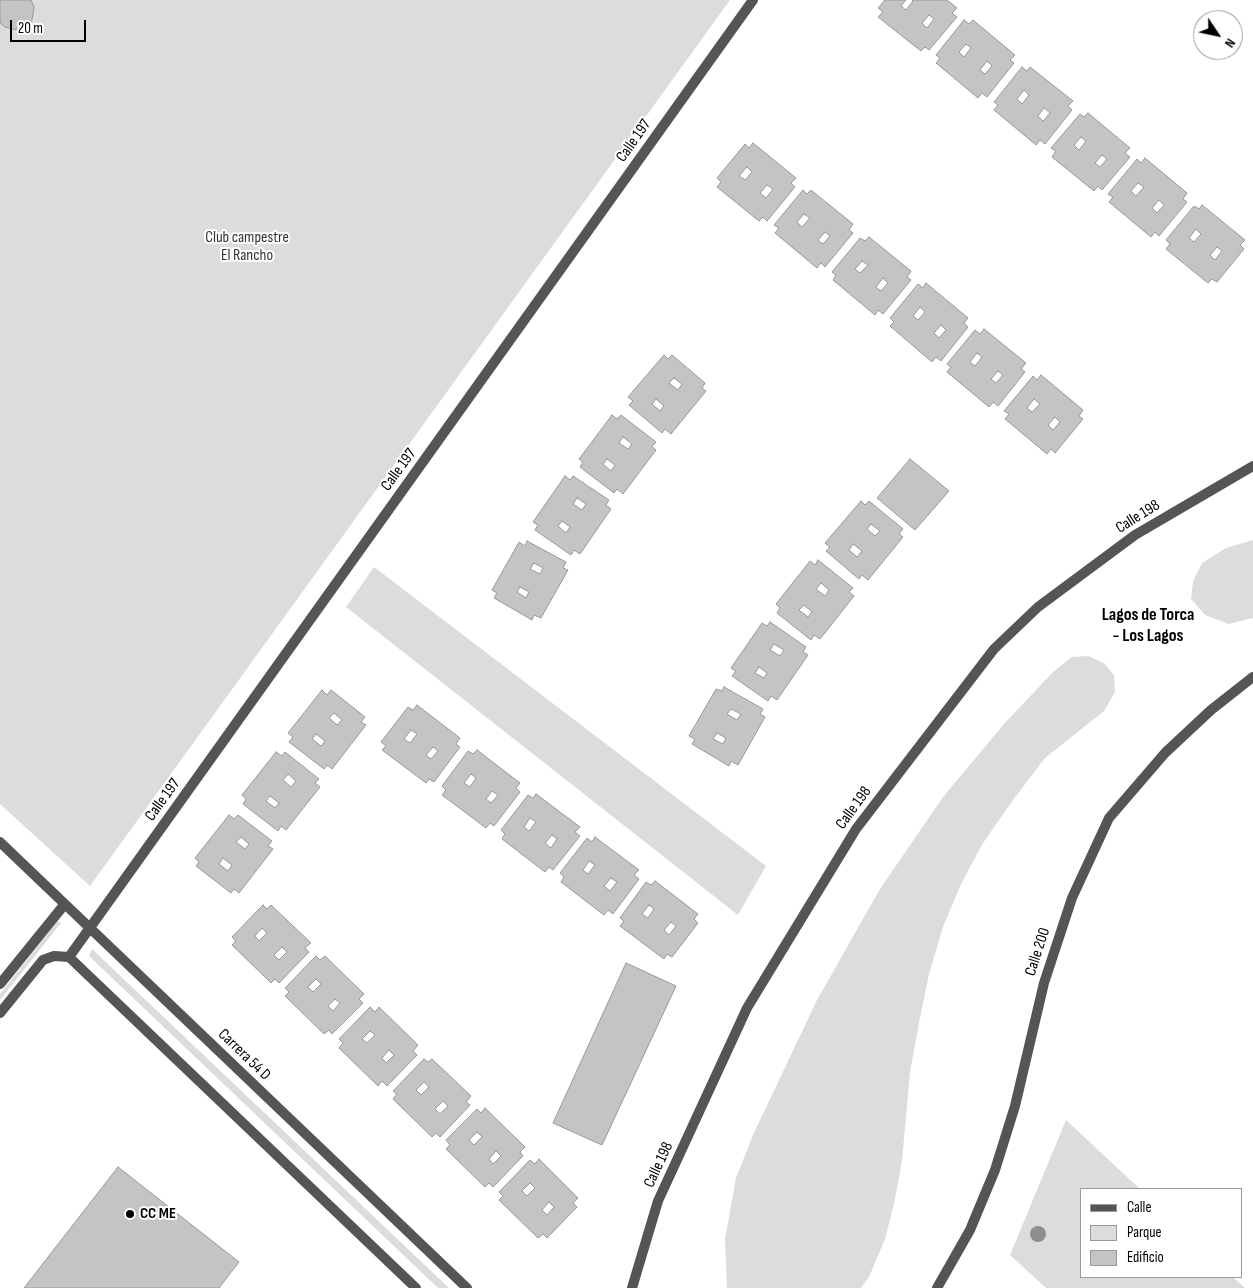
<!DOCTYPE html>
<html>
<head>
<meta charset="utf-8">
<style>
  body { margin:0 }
  #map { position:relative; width:1253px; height:1288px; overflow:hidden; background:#fff; font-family:"Sofia Sans Condensed",sans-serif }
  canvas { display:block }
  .legend { position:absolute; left:1080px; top:1188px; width:162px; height:90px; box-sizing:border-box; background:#fff; border:1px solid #999; margin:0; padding:6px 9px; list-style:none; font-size:15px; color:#000 }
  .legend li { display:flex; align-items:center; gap:10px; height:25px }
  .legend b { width:25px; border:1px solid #999 }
  .north { position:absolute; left:1193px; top:10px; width:50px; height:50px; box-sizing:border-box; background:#fff; border:1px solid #999; border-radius:50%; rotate:124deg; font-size:14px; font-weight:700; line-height:20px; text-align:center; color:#000 }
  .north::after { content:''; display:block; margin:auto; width:18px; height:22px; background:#000; clip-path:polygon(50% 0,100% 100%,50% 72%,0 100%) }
  .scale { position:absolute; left:10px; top:20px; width:76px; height:22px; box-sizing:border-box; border:2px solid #000; border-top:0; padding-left:6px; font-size:15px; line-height:18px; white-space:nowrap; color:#000; -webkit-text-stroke:4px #fff; paint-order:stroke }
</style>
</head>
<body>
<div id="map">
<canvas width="1253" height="1288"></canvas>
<ul class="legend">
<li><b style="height:6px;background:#555"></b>Calle</li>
<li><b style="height:14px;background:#dcdcdc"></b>Parque</li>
<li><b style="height:14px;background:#c4c4c4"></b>Edificio</li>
</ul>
<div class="north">N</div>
<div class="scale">20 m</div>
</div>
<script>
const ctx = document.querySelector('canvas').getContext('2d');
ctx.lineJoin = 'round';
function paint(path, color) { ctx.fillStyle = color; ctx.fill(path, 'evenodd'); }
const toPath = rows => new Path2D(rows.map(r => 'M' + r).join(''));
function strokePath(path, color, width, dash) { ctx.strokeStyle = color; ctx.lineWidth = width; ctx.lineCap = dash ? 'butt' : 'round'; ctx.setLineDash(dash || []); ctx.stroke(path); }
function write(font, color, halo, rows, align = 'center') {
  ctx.font = font + ' "Sofia Sans Condensed",sans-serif'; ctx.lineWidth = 4; ctx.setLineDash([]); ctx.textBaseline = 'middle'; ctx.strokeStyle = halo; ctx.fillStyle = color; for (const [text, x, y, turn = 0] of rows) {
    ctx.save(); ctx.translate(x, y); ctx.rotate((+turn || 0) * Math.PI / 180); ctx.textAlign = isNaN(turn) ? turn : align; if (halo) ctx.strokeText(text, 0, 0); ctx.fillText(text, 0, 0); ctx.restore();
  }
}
const green = toPath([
  [0,0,730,0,90,886,0,804],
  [1253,540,1253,618,1229,624,1205,615,1191,599,1193,581,1202,563,1226,548],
  [374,567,766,866,738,915,346,607],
  [1088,656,1104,663,1114,675,1115,692,1104,711,1045,758,1013,800,983,843,961,884,943,927,929,974,919,1023,910,1072,902,1161,895,1199,885,1239,869,1277,861,1288,727,1288,725,1239,736,1178,753,1135,817,1000,880,889,943,797,1004,724,1053,672,1072,657],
  [58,921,61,923,0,1000,0,994],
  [92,949,449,1288,438,1288,89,956],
  [1066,1120,1140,1189,1082,1189,1082,1277,1233,1277,1245,1288,1046,1288,1010,1255]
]);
const building = toPath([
  [0,0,31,0,34,7,32,20,29,25,17,30,5,27,0,23,0,0],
  [885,0,906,0,901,6,906,10,913,1,912,0,947,0,957,8,952,13,957,17,929,50,925,47,921,51,878,17,883,12,878,8,885,0],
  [929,15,934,19,927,28,922,23,929,15],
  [964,20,969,24,973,20,1015,55,1010,60,1014,63,987,97,982,93,978,98,936,63,940,58,936,55,964,20],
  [966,44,971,48,964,57,959,52,966,44],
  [987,61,992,66,985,74,980,70,987,61],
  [1022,67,1027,71,1030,67,1073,101,1068,106,1072,110,1045,144,1040,140,1036,145,994,110,998,105,994,102,1022,67],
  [1024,90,1029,95,1022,104,1017,99,1024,90],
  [1044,108,1050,113,1043,121,1038,116,1044,108],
  [1088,113,1130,148,1125,153,1130,157,1102,190,1098,186,1094,191,1052,157,1056,151,1051,148,1080,114,1084,117,1088,113],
  [1081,137,1086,141,1079,150,1074,145,1081,137],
  [1102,155,1107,159,1100,167,1095,163,1102,155],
  [753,143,796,178,791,183,795,187,767,221,763,217,759,221,717,187,721,182,717,178,745,144,749,148,753,143],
  [747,167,752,172,745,180,739,176,747,167],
  [767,185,773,189,766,198,760,193,767,185],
  [1145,158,1187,193,1183,199,1187,202,1159,236,1155,232,1151,237,1109,202,1113,197,1108,194,1137,159,1141,163,1145,158],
  [1138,183,1144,187,1136,196,1131,191,1138,183],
  [1159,200,1164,205,1157,213,1152,208,1159,200],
  [803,190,807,194,811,190,853,224,849,230,853,233,825,267,821,263,817,268,775,233,779,228,774,225,803,190],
  [804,214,810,218,802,227,797,222,804,214],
  [825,232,830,236,823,244,818,240,825,232],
  [1202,205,1245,240,1240,245,1244,249,1217,282,1212,279,1208,283,1166,249,1170,244,1166,240,1194,206,1199,209,1202,205],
  [1196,229,1201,234,1194,242,1189,238,1196,229],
  [1217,247,1222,251,1215,260,1210,255,1217,247],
  [869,237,911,271,907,277,911,280,883,314,878,310,875,315,833,280,836,275,832,272,860,238,865,241,869,237],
  [862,261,868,265,860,273,855,269,862,261],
  [883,278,888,283,881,291,876,287,883,278],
  [926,283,968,318,964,323,968,327,941,361,936,357,932,362,890,326,894,322,890,318,918,284,923,288,926,283],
  [920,307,925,312,918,320,913,316,920,307],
  [941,325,946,330,939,338,934,333,941,325],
  [984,329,1026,363,1021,369,1025,372,998,406,993,402,989,407,947,372,951,367,947,364,975,330,980,334,984,329],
  [977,353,982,357,975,366,970,362,977,353],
  [998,371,1003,375,996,383,991,379,998,371],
  [664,355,668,359,672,355,705,383,702,388,706,391,671,434,665,429,662,433,629,405,633,401,628,397,664,355],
  [674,378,682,384,678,390,669,383,674,378],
  [656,399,664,406,660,411,652,404,656,399],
  [1041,375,1083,410,1079,416,1083,419,1055,453,1051,449,1047,454,1005,419,1009,414,1004,411,1033,376,1037,380,1041,375],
  [1034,399,1040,404,1032,412,1027,408,1034,399],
  [1055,417,1060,422,1053,430,1048,425,1055,417],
  [612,415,617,419,621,415,656,442,652,447,656,450,623,494,617,489,614,493,580,467,583,462,579,459,612,415],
  [623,437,632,444,628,449,619,443,623,437],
  [607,459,615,465,611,471,603,464,607,459],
  [910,459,949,491,915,530,877,498,910,459],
  [565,476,570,480,573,476,609,500,606,505,611,509,580,554,574,550,571,555,535,530,538,525,533,522,565,476],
  [577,498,586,504,582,510,573,504,577,498],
  [562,521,570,527,566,533,558,526,562,521],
  [861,501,865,505,869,501,903,529,899,534,903,537,868,580,862,575,859,579,826,551,830,547,825,543,861,501],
  [871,524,880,531,875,536,867,529,871,524],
  [853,544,862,551,857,557,849,550,853,544],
  [527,541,566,562,563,568,568,570,541,618,534,615,532,620,494,598,497,593,492,590,519,542,525,546,527,541],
  [534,563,543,568,540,574,530,569,534,563],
  [520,587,529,592,526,598,517,592,520,587],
  [818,560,853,588,849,592,854,596,820,639,814,635,811,640,777,613,780,608,776,604,810,561,815,565,818,560],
  [821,583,829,590,825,596,816,589,821,583],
  [804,605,812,612,808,617,799,610,804,605],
  [770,622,806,647,803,652,808,655,777,700,771,696,768,701,732,676,736,671,731,668,762,623,767,626,770,622],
  [774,644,784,650,780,656,770,650,774,644],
  [759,667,767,673,764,678,755,673,759,667],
  [724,687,763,709,760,714,765,717,738,765,731,761,729,766,692,744,695,739,689,736,716,689,722,691,724,687],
  [731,709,741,714,737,720,727,714,731,709],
  [717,733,726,738,723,744,713,739,717,733],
  [322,690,327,695,331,690,365,717,361,722,366,725,332,769,327,765,324,769,289,742,293,737,288,733,322,690],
  [334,713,342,720,337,725,329,718,334,713],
  [316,734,325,741,321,746,312,739,316,734],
  [417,705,460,738,456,744,460,747,434,782,429,779,426,783,382,750,386,746,381,742,408,707,413,710,417,705],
  [411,730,417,734,410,743,404,739,411,730],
  [433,747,438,751,431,759,426,755,433,747],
  [477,750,520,783,516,788,520,792,494,826,490,823,486,828,442,795,446,790,442,786,468,751,473,754,477,750],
  [471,774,476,778,470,787,464,783,471,774],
  [492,791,498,795,491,803,486,799,492,791],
  [276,752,282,756,285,752,319,779,315,783,320,787,286,830,281,826,278,831,243,804,246,799,242,795,276,752],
  [288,774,296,781,291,787,283,780,288,774],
  [270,796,279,803,275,808,266,801,270,796],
  [536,794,580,827,575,832,580,836,553,870,549,867,545,872,502,839,505,834,501,830,528,795,533,798,536,794],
  [530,818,536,822,529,831,524,827,530,818],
  [552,835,557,839,551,848,545,843,552,835],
  [229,815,234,819,238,815,272,841,268,846,273,849,239,893,234,889,231,893,196,866,199,862,195,858,229,815],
  [241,837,249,844,245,849,236,842,241,837],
  [223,858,232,865,228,871,219,864,223,858],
  [595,837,639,870,634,875,639,879,613,914,608,910,604,915,561,882,564,877,560,873,587,838,592,842,595,837],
  [589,861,595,865,588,874,583,870,589,861],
  [611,878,617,882,610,891,604,886,611,878],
  [655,881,698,914,694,919,698,923,672,957,667,954,664,959,620,926,624,921,620,918,646,882,651,885,655,881],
  [649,905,654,909,648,918,642,914,649,905],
  [671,922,676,926,669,935,664,930,671,922],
  [263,905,267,909,271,905,311,943,305,948,309,952,279,983,275,979,271,983,232,945,236,941,232,937,263,905],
  [262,928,267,933,259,941,255,936,262,928],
  [282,947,287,952,279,960,274,955,282,947],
  [316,956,320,960,325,956,364,994,359,999,363,1003,332,1034,329,1030,324,1034,285,996,289,992,285,988,316,956],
  [316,979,321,984,313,992,308,987,316,979],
  [335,999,340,1003,333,1011,328,1006,335,999],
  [626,963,676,986,602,1145,553,1123,626,963],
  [370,1007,375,1012,379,1007,418,1045,413,1051,417,1055,387,1086,382,1081,378,1086,339,1048,343,1043,339,1039,370,1007],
  [370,1031,375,1035,367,1043,362,1039,370,1031],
  [389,1050,394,1055,386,1063,382,1058,389,1050],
  [424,1059,428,1062,432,1059,471,1096,466,1102,470,1105,440,1137,436,1133,432,1137,393,1099,397,1094,393,1091,424,1059],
  [424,1082,429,1087,421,1095,416,1090,424,1082],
  [443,1101,448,1106,440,1114,435,1109,443,1101],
  [485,1108,525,1147,520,1152,523,1156,493,1187,489,1183,485,1187,446,1149,450,1145,446,1140,477,1109,481,1113,485,1108],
  [477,1132,482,1137,474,1145,469,1140,477,1132],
  [496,1151,501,1156,493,1164,489,1159,496,1151],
  [539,1159,578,1198,573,1203,577,1207,547,1238,543,1234,538,1238,499,1200,503,1196,499,1192,530,1160,535,1164,539,1159],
  [530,1183,535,1188,527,1196,522,1191,530,1183],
  [549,1202,554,1207,547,1215,542,1210,549,1202],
  [118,1167,239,1262,219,1288,24,1288,118,1167]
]);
const street = toPath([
  [0,842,467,1288],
  [69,957,753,0],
  [0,984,64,905],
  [0,1013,43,960,54,956,69,957,416,1288],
  [632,1288,658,1201,747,1008,856,829,994,649,1038,607,1135,535,1253,466],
  [937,1288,970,1230,995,1170,1015,1106,1044,983,1072,898,1109,818,1165,753,1211,710,1253,677]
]);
const trees = [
  [1038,1234]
];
const markers = [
  [130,1214,5,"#000"]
];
const streetNames = [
  ["Calle 197",634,141,-55],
  ["Calle 197",399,470,-54],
  ["Calle 198",1138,517,-32],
  ["Calle 197",163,800,-54],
  ["Calle 198",854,808,-54],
  ["Calle 200",1038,952,-72],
  ["Carrera 54 D",244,1055,44],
  ["Calle 198",659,1165,-65]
];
const parkNames = [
  ["Club campestre",247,238],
  ["El Rancho",247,256]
];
const poiNames = [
  ["CC ME",140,1214]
];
const neighbourhoodNames = [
  ["Lagos de Torca",1148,615],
  ["- Los Lagos",1148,636]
];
paint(green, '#dcdcdc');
paint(building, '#c4c4c4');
strokePath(building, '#999', 1);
strokePath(street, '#555', 10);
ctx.fillStyle = '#8f8f8f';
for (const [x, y] of trees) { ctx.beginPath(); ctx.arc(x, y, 8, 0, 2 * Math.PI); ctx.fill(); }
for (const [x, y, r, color] of markers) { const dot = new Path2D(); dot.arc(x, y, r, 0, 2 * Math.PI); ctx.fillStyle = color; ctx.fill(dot); strokePath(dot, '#fff', 2); }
write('16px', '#000', '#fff', streetNames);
write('16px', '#333', '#fff', parkNames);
write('bold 16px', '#000', '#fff', poiNames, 'left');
write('bold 18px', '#000', '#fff', neighbourhoodNames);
</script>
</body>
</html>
